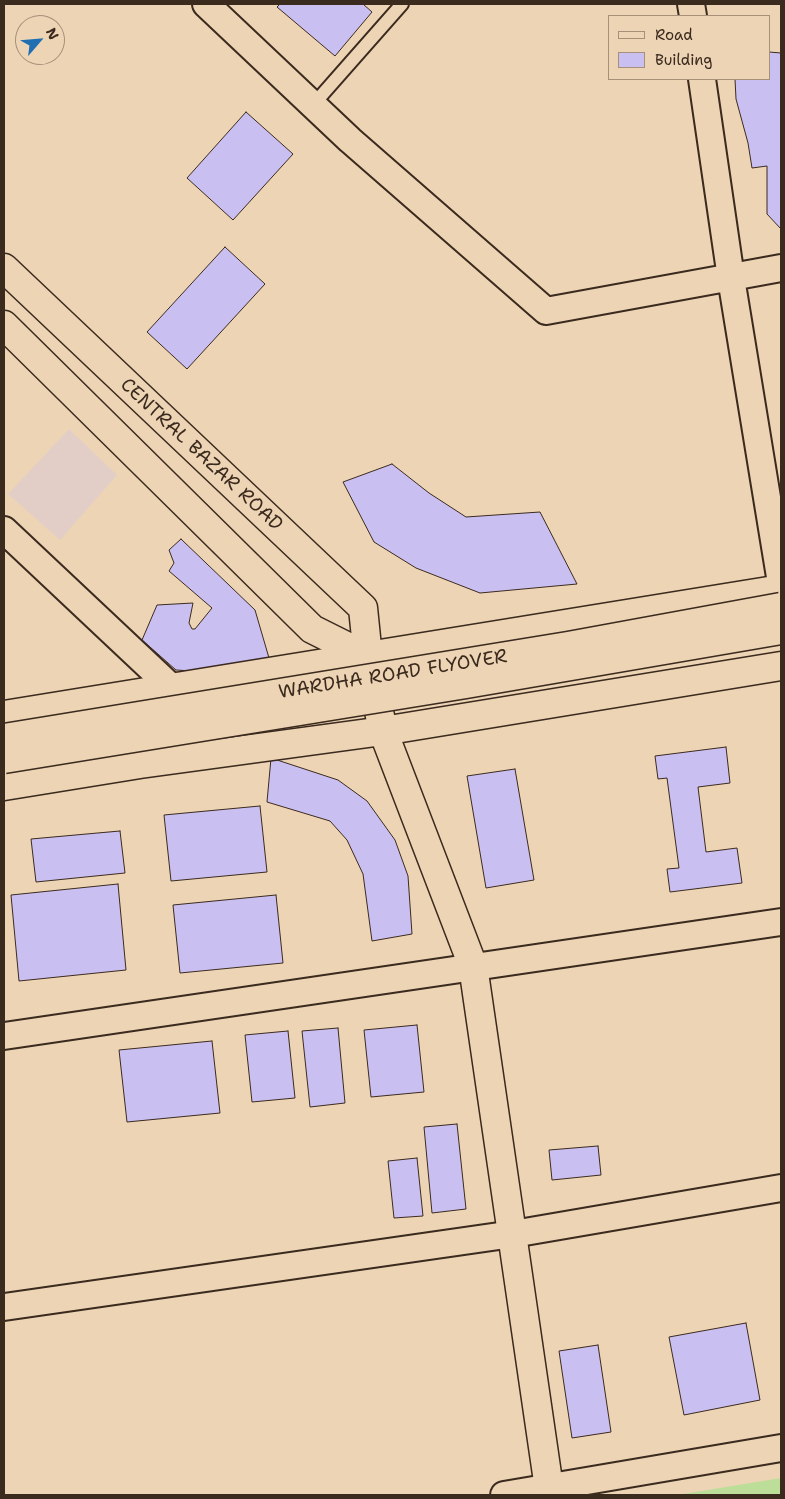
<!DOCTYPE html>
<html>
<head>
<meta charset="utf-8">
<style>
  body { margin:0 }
  #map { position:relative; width:785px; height:1499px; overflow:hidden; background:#edd4b5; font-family:"Shantell Sans",sans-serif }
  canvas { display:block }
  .frame { position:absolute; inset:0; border:5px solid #3b2a1e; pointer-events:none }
  .legend { position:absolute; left:608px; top:15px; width:162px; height:65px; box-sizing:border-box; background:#edd4b5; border:1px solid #a69079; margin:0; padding:6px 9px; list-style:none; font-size:15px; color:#3b2a1e }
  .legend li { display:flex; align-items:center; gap:10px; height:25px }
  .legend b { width:25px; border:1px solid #a69079 }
  .north { position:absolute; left:15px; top:15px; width:50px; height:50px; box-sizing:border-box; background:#edd4b5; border:1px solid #a69079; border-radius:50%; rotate:63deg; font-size:14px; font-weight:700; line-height:20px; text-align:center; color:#3b2a1e }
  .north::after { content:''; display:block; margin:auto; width:18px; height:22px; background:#1f6fb2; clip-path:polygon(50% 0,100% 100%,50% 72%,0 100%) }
</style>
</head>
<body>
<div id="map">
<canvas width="785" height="1499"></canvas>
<div class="frame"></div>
<ul class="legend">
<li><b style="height:6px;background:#edd4b5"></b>Road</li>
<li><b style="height:14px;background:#cabff1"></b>Building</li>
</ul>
<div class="north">N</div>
</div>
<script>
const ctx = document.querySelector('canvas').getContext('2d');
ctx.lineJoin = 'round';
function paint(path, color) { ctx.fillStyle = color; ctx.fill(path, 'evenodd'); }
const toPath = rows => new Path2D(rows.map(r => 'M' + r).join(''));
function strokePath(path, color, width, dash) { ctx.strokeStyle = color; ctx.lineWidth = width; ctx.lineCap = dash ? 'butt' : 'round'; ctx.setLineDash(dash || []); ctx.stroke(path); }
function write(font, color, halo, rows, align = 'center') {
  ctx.font = font + ' "Shantell Sans",sans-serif'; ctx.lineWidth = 4.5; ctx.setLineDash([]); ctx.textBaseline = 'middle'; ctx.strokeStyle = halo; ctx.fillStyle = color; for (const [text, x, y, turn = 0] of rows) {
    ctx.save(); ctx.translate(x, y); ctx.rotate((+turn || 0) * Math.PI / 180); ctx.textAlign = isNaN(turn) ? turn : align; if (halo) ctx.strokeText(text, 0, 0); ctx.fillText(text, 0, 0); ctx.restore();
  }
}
const built = toPath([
  [69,429,117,475,60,540,8,494]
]);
const green = toPath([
  [781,1478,781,1495,677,1495]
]);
const building = toPath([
  [280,4,363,4,372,12,335,56,277,7,280,4],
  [769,52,781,53,781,229,767,214,767,166,752,168,748,143,736,99,735,79,769,79,769,52],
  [246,112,293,154,233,220,187,178,246,112],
  [225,247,265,284,187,369,147,332,225,247],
  [392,464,429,493,466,517,540,512,577,584,480,593,416,568,374,542,343,482,392,464],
  [181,539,255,610,269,658,224,673,176,670,142,640,157,605,193,603,189,623,192,629,195,629,212,608,169,571,174,563,169,550,181,539],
  [726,747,730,783,698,787,706,852,737,848,742,883,670,892,667,869,679,868,667,778,658,779,655,756,726,747],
  [271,758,338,780,367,801,395,840,408,876,412,934,372,941,363,874,347,840,330,821,267,802,271,758],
  [515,769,534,880,486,888,467,776,515,769],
  [260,806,267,872,171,881,164,815,260,806],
  [120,831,125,873,36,882,31,839,120,831],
  [118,884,126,970,19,981,11,895,118,884],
  [276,895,283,963,180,973,173,905,276,895],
  [417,1025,424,1092,371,1097,364,1030,417,1025],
  [338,1028,345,1103,310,1107,302,1031,338,1028],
  [288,1031,295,1098,252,1102,245,1035,288,1031],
  [212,1041,220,1113,127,1122,119,1050,212,1041],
  [457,1124,466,1209,432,1213,424,1127,457,1124],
  [598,1146,601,1175,552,1180,549,1150,598,1146],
  [417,1158,423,1216,394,1218,388,1161,417,1158],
  [746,1323,760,1400,684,1415,669,1337,746,1323],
  [598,1345,611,1432,572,1438,559,1351,598,1345]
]);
const service = toPath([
  [313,105,402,4]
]);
const minor = toPath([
  [206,4,350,140,546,311,781,268],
  [691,4,693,16],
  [702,79,731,278,781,583],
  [4,530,172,688],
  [4,1036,781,922],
  [4,1307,513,1234,781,1188],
  [504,1495,781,1448]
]);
const tertiary = toPath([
  [383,731,473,966,550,1495]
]);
const secondary = toPath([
  [4,268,363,608,368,657,383,731],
  [4,325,312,629,368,657]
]);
const primary = toPath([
  [4,715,781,589],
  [4,786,140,764,383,731,781,666]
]);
const trunkBridge = toPath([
  [4,738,568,646,781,607],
  [4,759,466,684,781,630]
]);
const streetNames = [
  ["CENTRAL BAZAR ROAD",201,455,43],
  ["WARDHA ROAD FLYOVER",393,675,-9]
];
paint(built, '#e2cec7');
paint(green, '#bdde98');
paint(building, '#cabff1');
strokePath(building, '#3b2a1e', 1);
strokePath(service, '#3b2a1e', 16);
strokePath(minor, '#3b2a1e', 30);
strokePath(tertiary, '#3b2a1e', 31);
strokePath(secondary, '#3b2a1e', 31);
strokePath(primary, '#3b2a1e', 31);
strokePath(service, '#edd4b5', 12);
strokePath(minor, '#edd4b5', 26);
strokePath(tertiary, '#edd4b5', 28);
strokePath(secondary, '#edd4b5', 28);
strokePath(primary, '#edd4b5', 28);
strokePath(trunkBridge, '#3b2a1e', 31, []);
strokePath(trunkBridge, '#edd4b5', 28);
write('19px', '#3b2a1e', '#edd4b5', streetNames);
</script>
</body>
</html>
